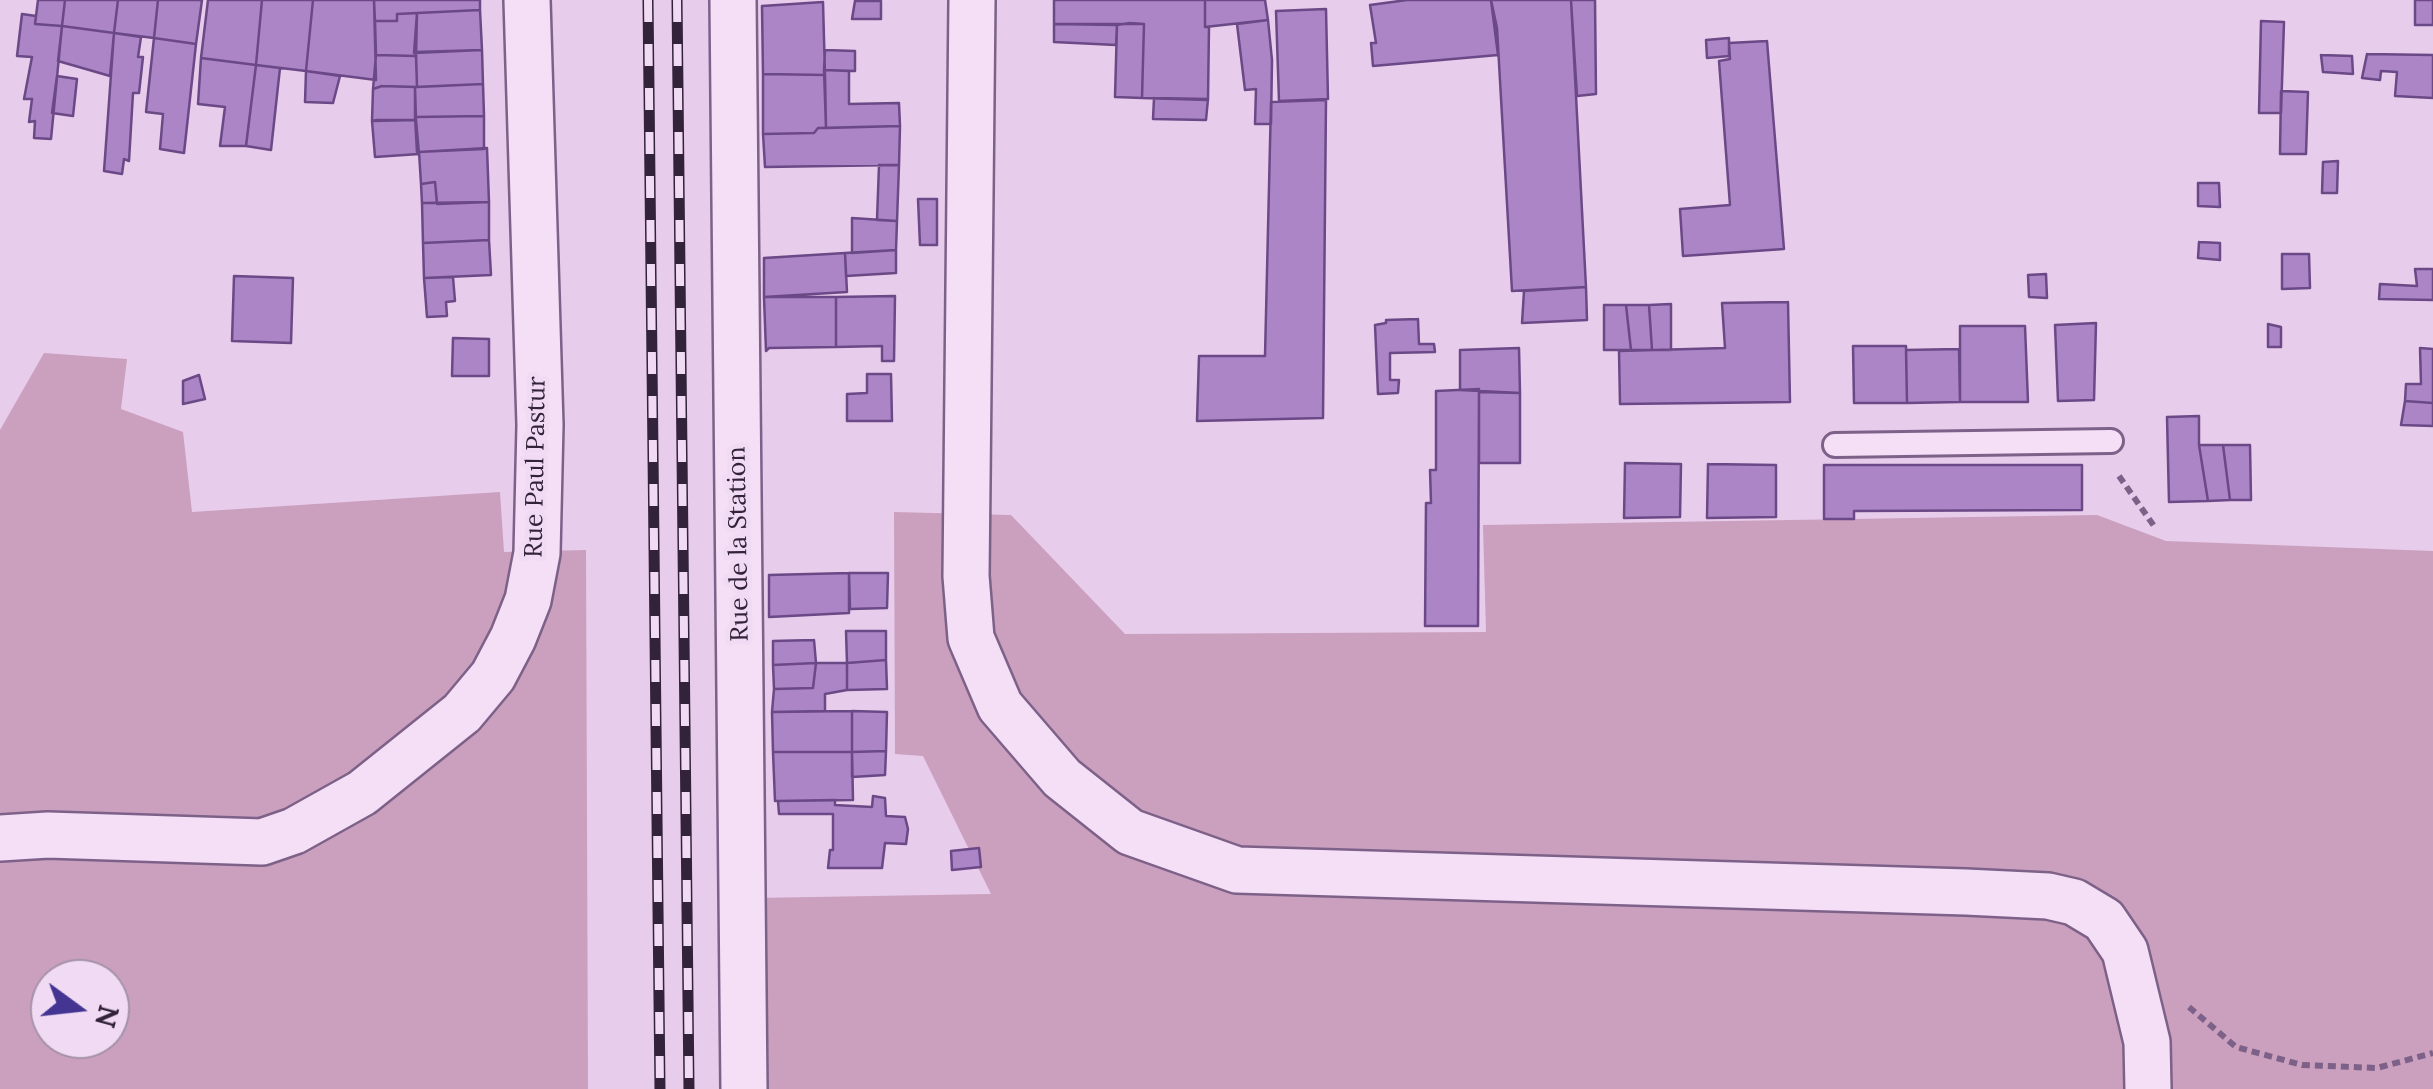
<!DOCTYPE html>
<html>
<head>
<meta charset="utf-8">
<style>
  body { margin:0 }
  #map { position:relative; width:2433px; height:1089px; overflow:hidden; background:#e8ccec; font-family:Lora,serif }
  canvas { display:block }
  .north { position:absolute; left:30px; top:959px; width:100px; height:100px; box-sizing:border-box; background:#f1dbf4; border:2px solid #a591aa; border-radius:50%; rotate:105deg; font-size:28px; font-weight:700; line-height:40px; text-align:center; color:#32233a }
  .north::after { content:''; display:block; margin:auto; width:35px; height:45px; background:#453593; clip-path:polygon(50% 0,100% 100%,50% 72%,0 100%) }
</style>
</head>
<body>
<div id="map">
<canvas width="2433" height="1089"></canvas>
<div class="north">N</div>
</div>
<script>
const ctx = document.querySelector('canvas').getContext('2d');
ctx.lineJoin = 'round';
function paint(path, color) { ctx.fillStyle = color; ctx.fill(path, 'evenodd'); }
const toPath = rows => new Path2D(rows.map(r => 'M' + r).join(''));
function strokePath(path, color, width, dash) { ctx.strokeStyle = color; ctx.lineWidth = width; ctx.lineCap = dash ? 'butt' : 'round'; ctx.setLineDash(dash || []); ctx.stroke(path); }
function write(font, color, halo, rows, align = 'center') {
  ctx.font = font + ' Lora,serif'; ctx.lineWidth = 10; ctx.setLineDash([]); ctx.textBaseline = 'middle'; ctx.strokeStyle = halo; ctx.fillStyle = color; for (const [text, x, y, turn = 0] of rows) {
    ctx.save(); ctx.translate(x, y); ctx.rotate((+turn || 0) * Math.PI / 180); ctx.textAlign = isNaN(turn) ? turn : align; if (halo) ctx.strokeText(text, 0, 0); ctx.fillText(text, 0, 0); ctx.restore();
  }
}
const green = toPath([
  [44,353,127,359,121,409,183,432,192,512,500,492,504,552,586,550,588,1089,0,1089,0,430],
  [50,979,110,979,110,1039,50,1039],
  [894,512,1011,515,1125,634,1486,632,1483,525,2097,515,2166,541,2433,551,2433,1089,756,1089,754,898,991,894,923,756,895,754]
]);
const building = toPath([
  [38,0,65,0,62,26,35,24,38,0],
  [65,0,118,0,114,33,62,26,65,0],
  [118,0,158,0,154,38,114,33,118,0],
  [158,0,202,0,196,44,154,38,158,0],
  [208,0,262,0,256,65,201,58,208,0],
  [262,0,313,0,306,71,256,65,262,0],
  [313,0,374,0,376,80,306,71,313,0],
  [374,0,480,0,480,10,397,14,397,21,375,21,374,0],
  [1054,0,1205,0,1205,27,1209,27,1208,100,1142,98,1144,24,1054,24,1054,0],
  [1205,0,1265,0,1268,20,1205,27,1205,0],
  [1407,0,1491,0,1498,55,1373,66,1371,43,1376,43,1370,5,1407,0],
  [1491,0,1571,0,1586,287,1512,291,1497,28,1491,0],
  [1571,0,1595,0,1596,94,1577,96,1571,0],
  [2415,0,2433,0,2433,25,2415,25,2415,0],
  [855,1,881,1,881,19,852,19,855,1],
  [823,2,825,75,763,74,762,6,823,2],
  [1326,9,1328,99,1279,101,1276,11,1326,9],
  [480,10,482,50,414,53,417,13,480,10],
  [417,13,416,56,376,55,375,21,397,21,397,14,417,13],
  [22,14,36,16,35,24,62,26,51,139,34,138,35,121,29,122,32,99,24,99,32,57,17,56,22,14],
  [1268,20,1272,60,1271,124,1255,124,1256,89,1245,90,1237,24,1268,20],
  [2261,21,2284,22,2281,113,2259,113,2261,21],
  [1130,23,1144,24,1142,98,1115,97,1117,25,1130,23],
  [1054,24,1117,25,1116,45,1054,42,1054,24],
  [62,26,114,33,110,76,58,61,62,26],
  [114,33,141,37,138,57,143,57,139,93,133,93,129,161,124,159,122,174,104,171,114,33],
  [154,38,196,44,184,153,160,149,163,114,146,112,154,38],
  [1729,38,1729,56,1707,58,1706,40,1729,38],
  [1767,41,1784,249,1683,256,1680,209,1730,205,1719,61,1730,59,1729,43,1767,41],
  [482,50,483,84,417,87,416,52,482,50],
  [825,50,855,51,855,71,824,70,825,50],
  [2367,54,2433,55,2433,98,2395,96,2397,72,2381,71,2380,80,2362,78,2367,54],
  [376,55,416,56,417,87,382,86,373,89,376,55],
  [2321,55,2352,56,2353,74,2323,72,2321,55],
  [201,58,256,65,246,146,220,146,225,107,198,104,201,58],
  [256,65,280,68,271,150,246,146,256,65],
  [824,70,849,71,849,104,899,103,900,126,826,128,824,70],
  [306,71,340,76,333,103,305,102,306,71],
  [763,74,825,75,826,128,818,128,814,133,763,134,763,74],
  [57,76,77,79,73,116,52,113,57,76],
  [483,84,484,116,415,117,415,87,483,84],
  [382,86,415,87,416,120,372,121,373,89,382,86],
  [2281,91,2308,92,2306,154,2280,154,2281,91],
  [1154,98,1208,99,1206,120,1153,119,1154,98],
  [1326,100,1323,418,1197,421,1199,356,1265,356,1271,102,1326,100],
  [484,116,484,149,417,152,415,117,484,116],
  [377,120,416,120,419,154,375,157,372,121,377,120],
  [900,126,899,165,765,167,763,134,814,133,818,128,900,126],
  [487,148,489,202,437,204,435,182,421,184,419,152,487,148],
  [2338,161,2337,193,2322,193,2323,162,2338,161],
  [879,165,899,165,897,221,877,220,879,165],
  [435,182,437,203,422,203,421,184,435,182],
  [2198,183,2219,183,2220,207,2198,206,2198,183],
  [918,199,937,199,937,245,920,245,918,199],
  [489,202,489,240,423,243,422,203,489,202],
  [852,218,897,221,896,250,852,253,852,218],
  [489,240,491,275,424,278,423,243,489,240],
  [2199,242,2220,243,2220,260,2198,258,2199,242],
  [896,250,896,273,846,276,845,253,896,250],
  [845,253,847,292,764,297,764,258,845,253],
  [2282,254,2309,254,2310,288,2282,289,2282,254],
  [2415,269,2433,269,2433,300,2379,299,2380,284,2417,286,2415,269],
  [2046,274,2047,298,2029,297,2028,275,2046,274],
  [234,276,293,278,291,343,232,341,234,276],
  [453,277,455,301,446,302,447,316,427,317,424,278,453,277],
  [1586,287,1587,320,1522,323,1524,291,1586,287],
  [895,296,894,361,882,361,882,346,836,347,836,297,895,296],
  [764,297,836,297,836,347,769,348,766,351,764,297],
  [1788,302,1790,402,1620,404,1619,351,1725,348,1722,303,1788,302],
  [1671,304,1671,350,1652,350,1649,305,1671,304],
  [1604,305,1626,305,1631,350,1604,350,1604,305],
  [1626,305,1649,305,1652,350,1631,350,1626,305],
  [1418,319,1419,344,1434,344,1435,352,1390,353,1390,380,1399,380,1398,393,1378,394,1375,325,1386,323,1386,320,1418,319],
  [2096,323,2094,400,2058,401,2055,325,2096,323],
  [2268,324,2281,327,2281,347,2268,347,2268,324],
  [1960,326,2025,326,2028,402,1960,402,1960,326],
  [453,338,489,339,489,376,452,376,453,338],
  [1853,346,1906,346,1907,403,1854,403,1853,346],
  [1519,348,1520,393,1460,390,1460,350,1519,348],
  [2420,348,2433,349,2433,403,2405,401,2406,384,2421,384,2420,348],
  [1959,349,1960,402,1907,403,1906,350,1959,349],
  [867,374,891,374,892,421,847,421,847,394,867,393,867,374],
  [199,375,205,399,183,404,183,381,199,375],
  [1479,389,1478,626,1425,626,1426,503,1431,503,1430,470,1436,470,1436,391,1479,389],
  [1479,392,1520,393,1520,463,1479,463,1479,392],
  [2405,401,2433,403,2433,426,2401,425,2405,401],
  [2199,416,2199,445,2208,501,2169,502,2167,417,2199,416],
  [2199,445,2223,445,2230,500,2208,501,2199,445],
  [2223,445,2250,445,2251,500,2230,500,2223,445],
  [1625,463,1681,464,1680,517,1624,518,1625,463],
  [1708,464,1776,465,1776,517,1707,518,1708,464],
  [1824,465,2082,465,2082,510,1854,511,1854,519,1824,519,1824,465],
  [849,573,849,613,769,617,769,575,849,573],
  [849,573,888,573,887,608,850,609,849,573],
  [846,631,886,631,886,660,847,663,846,631],
  [814,640,816,663,773,665,773,641,814,640],
  [886,660,887,689,847,690,847,663,886,660],
  [816,663,813,688,774,689,773,665,816,663],
  [816,663,847,663,847,690,825,694,825,711,772,712,774,689,813,688,816,663],
  [852,711,852,752,773,752,772,712,852,711],
  [852,711,887,712,886,751,852,752,852,711],
  [886,751,885,775,852,777,852,752,886,751],
  [773,752,852,752,853,800,775,801,773,752],
  [873,796,885,798,886,816,905,817,908,829,906,844,885,843,882,868,828,868,830,850,833,850,833,814,779,814,778,801,835,800,835,805,872,807,873,796],
  [979,848,981,867,952,870,951,851,979,848]
]);
const path = toPath([
  [2119,476,2154,526],
  [2189,1007,2236,1047,2302,1065,2377,1068,2433,1053]
]);
const service = toPath([
  [1835,445,2111,441]
]);
const minor = toPath([
  [733,0,744,1089],
  [972,0,966,576,971,638,1000,706,1062,778,1130,832,1237,870,1966,892,2048,896,2074,902,2104,920,2125,951,2147,1042,2148,1089],
  [0,838,48,835,262,842,294,831,362,793,462,713,493,676,513,638,528,600,537,553,540,425,527,0]
]);
const rail = toPath([
  [648,0,660,1089],
  [677,0,689,1089]
]);
const streetNames = [
  ["Rue Paul Pastur",536,467,-89],
  ["Rue de la Station",739,544,-91]
];
paint(green, '#caa0be');
paint(building, '#ac85c7');
strokePath(building, '#6b4886', 2.5);
strokePath(service, '#7d6188', 28);
strokePath(minor, '#7d6188', 50);
strokePath(path, '#7d6188', 6, [8, 5]);
strokePath(service, '#f4dff7', 22);
strokePath(minor, '#f4dff7', 45);
strokePath(rail, '#32233a', 11);
strokePath(rail, '#f1dbf4', 8, [22]);
write('25px', '#32233a', '#f1dbf4', streetNames);
</script>
</body>
</html>
